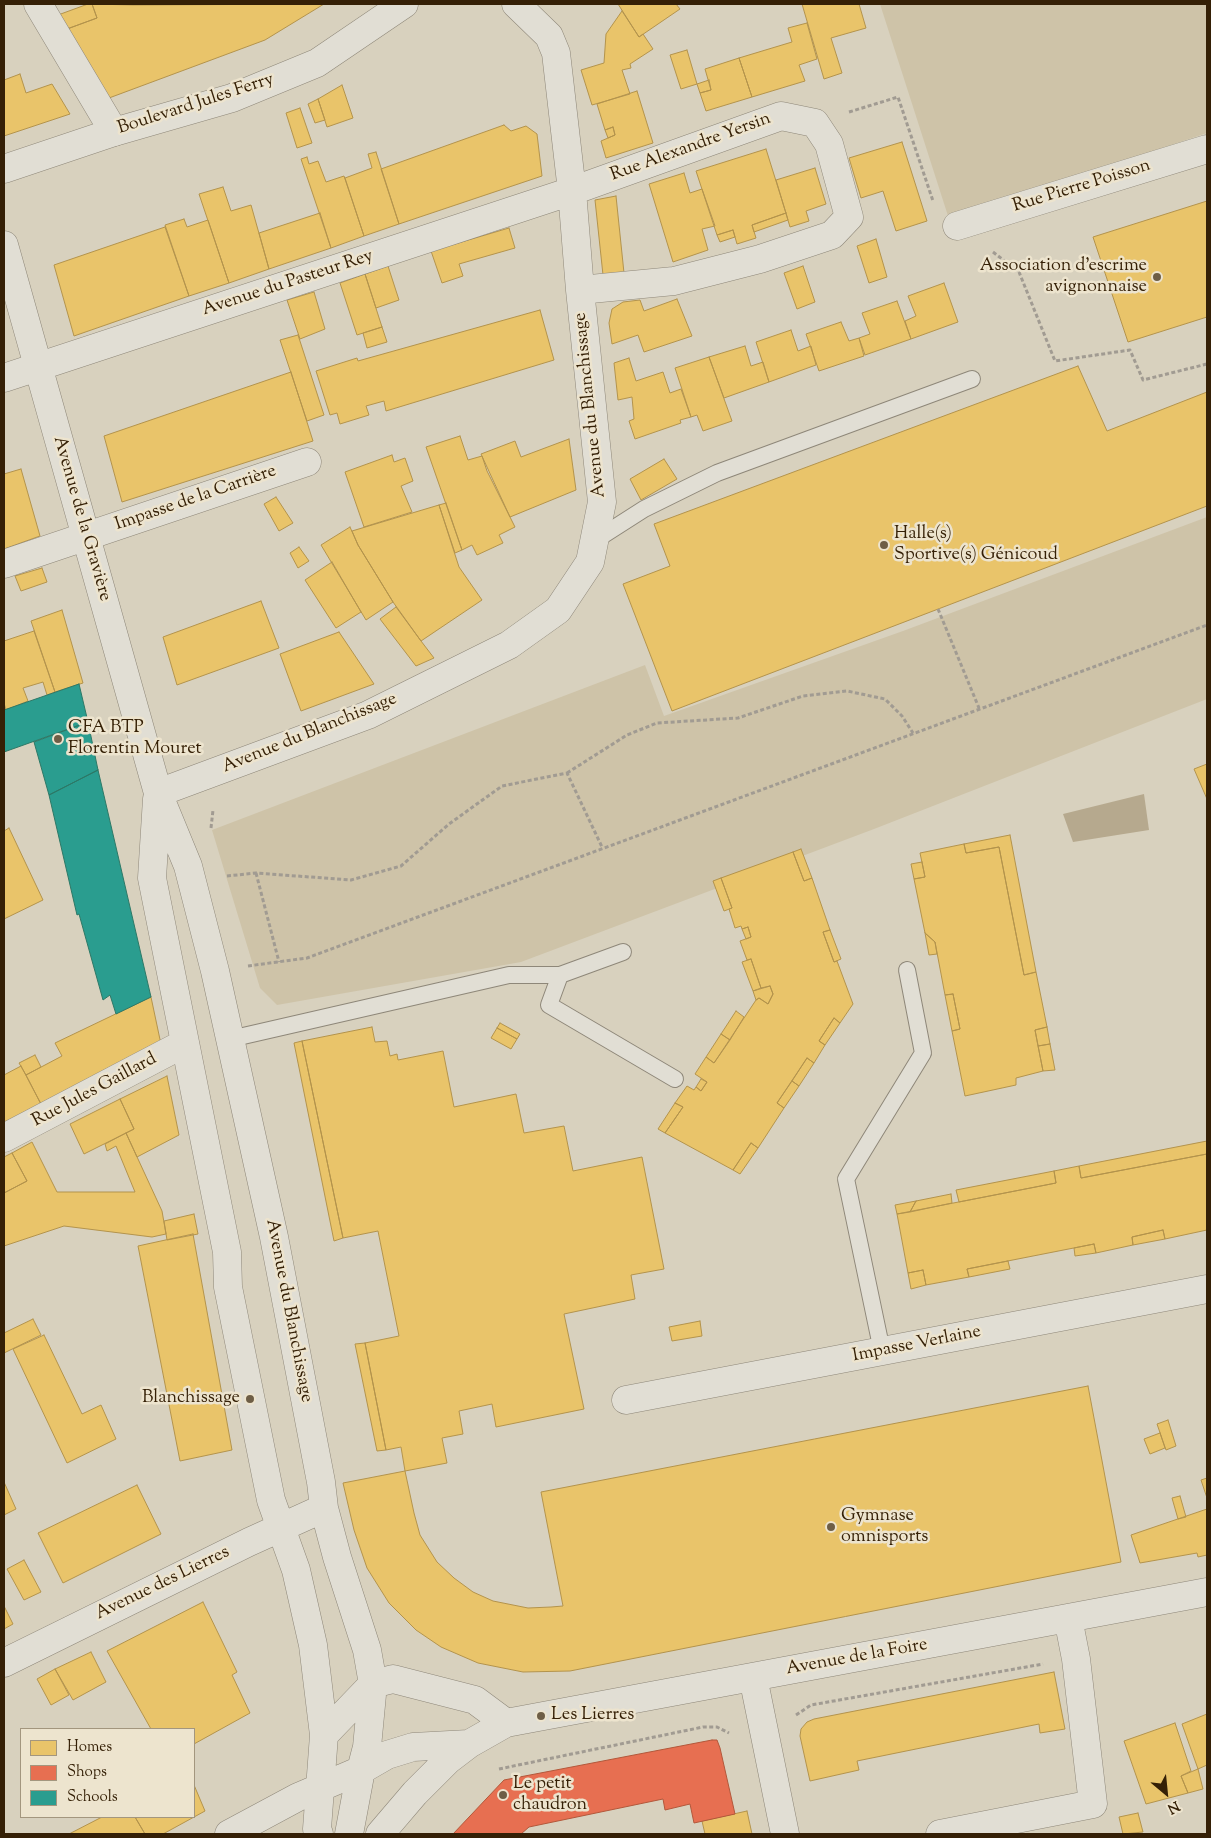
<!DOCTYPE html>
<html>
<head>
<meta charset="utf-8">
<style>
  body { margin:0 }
  #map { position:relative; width:1211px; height:1838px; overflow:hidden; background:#d8d1be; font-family:"Sorts Mill Goudy",serif }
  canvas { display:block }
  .frame { position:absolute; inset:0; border:5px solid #352006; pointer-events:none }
  .legend { position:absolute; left:20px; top:1728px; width:175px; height:90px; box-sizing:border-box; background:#ede4ce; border:1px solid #a3967e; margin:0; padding:6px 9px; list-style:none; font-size:15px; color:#352006 }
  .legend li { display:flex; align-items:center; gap:10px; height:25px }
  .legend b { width:25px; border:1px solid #a3967e }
  .north { position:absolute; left:1141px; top:1768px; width:50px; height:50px; -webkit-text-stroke:4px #ede4ce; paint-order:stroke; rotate:152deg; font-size:14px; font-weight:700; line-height:20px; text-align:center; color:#352006 }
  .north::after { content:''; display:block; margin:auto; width:18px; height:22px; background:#352006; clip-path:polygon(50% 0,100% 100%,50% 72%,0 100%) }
</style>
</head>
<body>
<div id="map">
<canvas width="1211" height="1838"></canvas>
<div class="frame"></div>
<ul class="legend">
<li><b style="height:14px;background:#e9c46a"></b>Homes</li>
<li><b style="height:14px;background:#e76f51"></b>Shops</li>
<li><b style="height:14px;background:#2a9d8f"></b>Schools</li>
</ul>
<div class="north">N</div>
</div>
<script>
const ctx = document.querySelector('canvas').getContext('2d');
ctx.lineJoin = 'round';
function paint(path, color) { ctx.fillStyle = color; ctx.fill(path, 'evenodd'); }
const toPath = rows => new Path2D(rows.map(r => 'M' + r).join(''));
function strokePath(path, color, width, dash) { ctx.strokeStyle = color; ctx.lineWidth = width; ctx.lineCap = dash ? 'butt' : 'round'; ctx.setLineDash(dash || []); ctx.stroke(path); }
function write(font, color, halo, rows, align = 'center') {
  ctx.font = font + ' "Sorts Mill Goudy",serif'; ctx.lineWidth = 5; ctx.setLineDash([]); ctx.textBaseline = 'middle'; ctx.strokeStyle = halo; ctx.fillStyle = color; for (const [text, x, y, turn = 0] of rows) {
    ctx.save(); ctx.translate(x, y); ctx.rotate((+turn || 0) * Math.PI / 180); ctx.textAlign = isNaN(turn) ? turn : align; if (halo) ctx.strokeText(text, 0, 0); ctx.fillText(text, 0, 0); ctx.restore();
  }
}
const green = toPath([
  [880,4,1207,4,1207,133,949,219],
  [1207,517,1207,699,874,829,521,962,277,1005,260,988,212,830,645,665,664,716,903,631]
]);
const water = toPath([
  [1144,794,1149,830,1073,842,1063,814]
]);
const homes = toPath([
  [88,4,92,4,97,18,67,29,58,15,88,4],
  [92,4,133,5,324,4,265,40,109,98,67,29,97,18,92,4],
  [618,4,676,4,680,9,639,37,618,4],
  [802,4,859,4,866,28,831,38,842,73,824,79,802,4],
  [622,11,639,37,643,34,653,49,630,64,631,68,622,70,630,94,592,105,581,70,604,63,606,34,622,11],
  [807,23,817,59,799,65,805,81,752,97,739,58,792,42,788,28,807,23],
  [687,50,697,84,681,89,670,55,687,50],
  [739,58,752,97,706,111,700,93,711,90,705,69,739,58],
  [20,74,26,93,52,84,70,114,4,136,4,80,20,74],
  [709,80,711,90,700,93,697,84,709,80],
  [342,85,353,118,327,127,318,99,342,85],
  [637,91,653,143,606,158,601,141,615,135,613,127,605,130,597,104,637,91],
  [318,99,325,120,315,123,308,104,318,99],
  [300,108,312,143,297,148,286,113,300,108],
  [504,125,511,131,526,126,537,134,542,176,399,224,381,169,504,125],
  [613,127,615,135,608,138,605,130,613,127],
  [902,142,927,221,896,231,883,191,861,198,849,158,902,142],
  [766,149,786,213,752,225,756,238,737,244,733,230,717,235,696,171,766,149],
  [376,152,399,224,364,236,345,178,372,168,368,154,376,152],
  [307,157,309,164,318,161,326,182,344,176,364,236,331,248,301,159,307,157],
  [815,168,826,204,806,211,809,221,790,227,776,180,815,168],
  [684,173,690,193,702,189,715,226,702,229,708,250,673,262,649,184,684,173],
  [223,187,231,211,251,205,269,269,229,283,199,194,223,187],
  [616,196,624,273,603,275,595,200,616,196],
  [1207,201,1207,317,1128,342,1093,237,1207,201],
  [320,213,331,248,269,269,259,233,320,213],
  [786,213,788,220,754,232,752,225,786,213],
  [184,219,187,227,208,220,229,283,189,296,165,225,184,219],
  [165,227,189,296,74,336,54,265,165,227],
  [509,228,515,248,459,264,463,276,442,283,431,251,509,228],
  [733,230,735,237,720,242,717,235,733,230],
  [876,239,887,277,869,283,857,246,876,239],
  [388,266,399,300,376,308,365,274,388,266],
  [803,266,815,302,797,309,784,273,803,266],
  [365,274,382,327,357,335,340,283,365,274],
  [944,283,958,322,911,339,905,321,916,316,908,296,944,283],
  [314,292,325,329,300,339,287,300,314,292],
  [677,299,692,336,644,352,638,335,612,344,609,323,612,309,623,302,640,300,644,311,677,299],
  [897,301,911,339,865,355,859,338,870,334,862,313,897,301],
  [540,310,554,360,386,411,384,401,366,406,369,415,340,424,337,413,330,415,316,371,357,358,358,361,540,310],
  [841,322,849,341,859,338,864,356,819,371,806,334,841,322],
  [382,327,387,342,367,348,363,333,382,327],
  [791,330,798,351,811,346,816,365,769,382,756,342,791,330],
  [298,335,324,415,307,421,280,340,298,335],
  [745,346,751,366,763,362,769,382,724,398,709,357,745,346],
  [709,357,732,421,703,431,697,415,691,417,675,368,709,357],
  [629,358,636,381,663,372,670,393,681,389,691,417,680,420,681,423,635,439,629,421,634,419,632,397,618,400,614,363,629,358],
  [1078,366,1107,431,1207,392,1207,506,672,711,623,584,670,566,654,524,1078,366],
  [291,372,313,441,122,502,104,436,291,372],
  [460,436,468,460,482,456,487,471,515,527,499,535,503,543,477,555,472,545,462,550,426,447,460,436],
  [569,439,576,490,510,517,481,454,515,441,521,457,569,439],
  [392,455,394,462,405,458,413,481,401,486,412,512,364,527,345,472,392,455],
  [664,459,677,479,641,500,630,479,664,459],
  [21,469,40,536,4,549,4,474,21,469],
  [276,497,293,523,279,531,264,504,276,497],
  [446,503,462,550,455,553,439,505,446,503],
  [439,505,459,567,482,600,421,641,393,602,358,545,352,531,439,505],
  [350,527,358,545,393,602,366,620,321,545,350,527],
  [299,547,309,561,298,568,290,553,299,547],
  [332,562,361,612,336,628,305,580,332,562],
  [42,568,47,582,21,591,15,576,42,568],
  [261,601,279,648,177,685,163,637,261,601],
  [396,607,421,641,434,658,416,666,380,619,396,607],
  [62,610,83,683,55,692,31,621,62,610],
  [34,631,55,692,47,695,43,682,23,688,28,701,6,710,4,703,4,641,34,631],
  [339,632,374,684,301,711,280,654,339,632],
  [1207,764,1207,799,1194,769,1207,764],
  [9,828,43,900,4,919,4,831,9,828],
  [1010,835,1036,972,1024,975,999,847,966,853,964,844,1010,835],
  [964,844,966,853,999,847,1024,975,1036,972,1047,1027,1035,1030,1043,1071,1016,1078,1016,1085,965,1096,952,1031,960,1029,953,994,945,995,935,942,925,933,914,879,925,877,920,853,964,844],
  [801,849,812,878,804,881,793,852,801,849],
  [793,852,804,881,812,878,830,930,823,932,834,962,837,961,853,1004,840,1023,834,1018,819,1041,825,1045,814,1063,807,1058,777,1103,784,1108,758,1148,751,1143,733,1170,665,1133,683,1107,675,1103,687,1086,694,1090,696,1087,701,1091,707,1082,695,1074,706,1057,714,1063,756,1000,759,998,768,1004,773,994,770,986,761,988,751,959,747,960,740,941,751,937,748,927,742,929,741,926,735,928,729,909,732,908,721,878,793,852],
  [922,862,925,877,914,879,911,864,922,862],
  [721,878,732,908,724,911,713,881,721,878],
  [748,927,751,937,746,939,742,929,748,927],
  [830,930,841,959,834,962,823,932,830,930],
  [925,933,935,942,937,954,929,955,925,933],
  [751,959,761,988,753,991,742,962,751,959],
  [770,986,773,994,768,1004,759,998,756,1000,753,991,770,986],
  [953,994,960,1029,952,1031,945,995,953,994],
  [151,997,162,1049,42,1106,26,1075,62,1056,55,1043,151,997],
  [736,1011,744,1017,730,1040,721,1034,736,1011],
  [834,1018,840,1023,825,1045,819,1041,834,1018],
  [500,1023,520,1034,517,1039,497,1028,500,1023],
  [372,1027,375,1042,387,1041,390,1056,397,1054,398,1060,443,1051,454,1107,516,1094,524,1133,564,1126,573,1171,642,1157,664,1269,631,1275,635,1299,564,1314,584,1409,496,1427,492,1404,459,1411,463,1434,442,1438,447,1463,405,1471,401,1447,386,1450,365,1343,399,1336,378,1231,343,1238,302,1041,372,1027],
  [1047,1027,1050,1044,1038,1046,1035,1030,1047,1027],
  [497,1028,517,1039,511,1049,491,1038,497,1028],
  [721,1034,730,1040,714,1063,706,1057,721,1034],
  [302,1041,343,1238,334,1241,294,1043,302,1041],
  [1050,1044,1055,1070,1043,1071,1038,1046,1050,1044],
  [35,1055,41,1067,26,1075,19,1063,35,1055],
  [807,1058,814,1063,799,1086,792,1081,807,1058],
  [21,1066,42,1106,4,1125,4,1075,21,1066],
  [167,1076,179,1135,137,1157,126,1133,134,1129,120,1099,167,1076],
  [701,1079,707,1082,701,1091,696,1087,701,1079],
  [792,1081,799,1086,784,1108,777,1103,792,1081],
  [120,1099,134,1129,84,1154,70,1124,120,1099],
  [675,1103,683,1107,665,1133,658,1129,675,1103],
  [126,1133,162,1211,166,1234,152,1237,64,1226,4,1246,4,1193,27,1181,12,1153,32,1142,57,1192,135,1192,116,1146,107,1151,105,1144,126,1133],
  [1207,1141,1207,1154,1081,1178,1079,1166,1207,1141],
  [751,1143,758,1148,740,1174,733,1170,751,1143],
  [12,1153,27,1181,4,1193,4,1157,12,1153],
  [1207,1154,1207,1230,1165,1239,1163,1230,1132,1237,1133,1245,1096,1253,1094,1244,967,1269,969,1277,926,1285,923,1270,908,1273,897,1214,1056,1183,1054,1171,1079,1166,1081,1178,1207,1154],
  [1054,1171,1056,1183,959,1202,956,1190,1054,1171],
  [951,1194,952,1203,910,1212,916,1201,951,1194],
  [916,1201,910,1212,897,1214,895,1205,916,1201],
  [194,1214,198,1234,167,1240,164,1221,194,1214],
  [1163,1230,1165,1239,1133,1245,1132,1237,1163,1230],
  [193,1234,232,1450,180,1461,138,1246,193,1234],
  [1094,1244,1096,1253,1075,1256,1074,1248,1094,1244],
  [1008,1261,1010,1269,969,1277,967,1269,1008,1261],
  [923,1270,926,1285,911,1289,908,1273,923,1270],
  [33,1319,41,1335,4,1353,4,1333,33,1319],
  [700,1321,702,1336,672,1341,669,1327,700,1321],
  [44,1335,82,1414,101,1405,116,1439,67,1463,13,1349,44,1335],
  [365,1343,386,1450,377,1451,355,1344,365,1343],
  [1088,1386,1121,1562,570,1671,523,1672,478,1663,441,1647,416,1630,389,1603,367,1568,354,1530,343,1483,405,1471,414,1513,420,1535,437,1562,454,1578,473,1592,493,1601,528,1608,551,1607,563,1606,541,1492,1088,1386],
  [1168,1420,1176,1446,1166,1450,1157,1424,1168,1420],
  [1160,1433,1165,1448,1150,1454,1144,1439,1160,1433],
  [1207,1478,1207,1498,1201,1480,1207,1478],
  [4,1482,16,1509,4,1515,4,1482],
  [137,1485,161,1534,63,1583,38,1533,137,1485],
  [1180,1496,1186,1517,1178,1519,1172,1498,1180,1496],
  [1207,1509,1207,1555,1198,1557,1197,1553,1140,1563,1131,1535,1207,1509],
  [24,1560,41,1592,24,1600,7,1569,24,1560],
  [203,1602,237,1672,232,1675,250,1713,194,1744,194,1729,151,1729,107,1651,203,1602],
  [4,1606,13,1624,4,1629,4,1606],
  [91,1652,106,1682,73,1700,55,1669,91,1652],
  [55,1669,69,1695,51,1705,37,1679,55,1669],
  [1054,1672,1065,1729,1040,1733,1039,1724,857,1761,859,1770,810,1781,800,1736,801,1729,807,1722,814,1719,1054,1672],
  [1207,1714,1207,1765,1198,1769,1182,1724,1207,1714],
  [1175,1723,1191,1771,1181,1776,1188,1793,1146,1804,1124,1741,1175,1723],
  [1198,1769,1203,1789,1188,1793,1181,1776,1198,1769],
  [194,1785,205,1811,163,1834,145,1834,135,1817,194,1817,194,1785],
  [747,1811,752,1834,705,1834,702,1821,747,1811],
  [1138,1813,1143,1832,1123,1834,1119,1817,1138,1813],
  [102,1817,135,1817,145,1834,69,1834,102,1817]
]);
const shops = toPath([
  [712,1740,717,1740,720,1748,735,1814,694,1823,690,1804,665,1810,663,1799,529,1827,521,1834,453,1834,504,1780,712,1740]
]);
const schools = toPath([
  [79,684,88,722,4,752,4,710,79,684],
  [88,722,98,770,49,795,34,742,88,722],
  [98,770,151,997,116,1014,110,995,103,1000,79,914,77,915,49,795,98,770]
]);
const path = toPath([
  [849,112,898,97,933,201],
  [993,252,1019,272,1055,361,1130,350,1143,380,1207,364],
  [938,609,979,708],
  [567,773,627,735,657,723,738,718,803,696,847,691,885,699,902,716,913,733],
  [211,828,213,810],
  [256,873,279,962],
  [227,876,256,873,351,880,401,866,449,824,502,786,567,773,602,847],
  [248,966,307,958,1207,625],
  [796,1715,811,1705,1043,1664],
  [499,1769,703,1727,717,1727,729,1733]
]);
const service = toPath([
  [594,541,644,509,717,473,972,379],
  [560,975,623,952],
  [230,1039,509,975,560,975,549,1005,675,1079],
  [882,1351,846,1179,923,1053,907,970]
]);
const minor = toPath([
  [38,4,114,132],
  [957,226,1207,149],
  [4,245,158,793,188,866,215,971,274,1237,321,1482,324,1508,337,1557,367,1650,373,1684,367,1747,361,1770,349,1834],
  [4,378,572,191,781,116,815,123,829,144,849,217,832,235,760,259,674,281,580,290],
  [4,564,307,462],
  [158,793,368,715,509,645,558,610,590,562,602,502,580,290,572,191,556,53,549,36,516,4],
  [157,799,152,878,227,1252,228,1287,271,1500,296,1570,313,1645,324,1735,317,1829,319,1834],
  [4,1138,185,1043],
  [626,1400,1207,1289],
  [4,1663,249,1542,324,1508],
  [753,1677,785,1834],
  [324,1735,373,1684,393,1679,475,1700,506,1723],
  [229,1834,298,1797,361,1770,387,1755,413,1747,469,1744],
  [380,1834,415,1793,448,1760,469,1744,506,1723,1207,1592],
  [940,1834,1093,1804,1076,1659,1068,1618]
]);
const tertiary = toPath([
  [4,169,114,132,232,98,317,63,404,4]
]);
const markers = [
  [1157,277,5,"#6e5e46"],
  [884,545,5,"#6e5e46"],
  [58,739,5,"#6e5e46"],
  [250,1399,5,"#6e5e46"],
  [831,1527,5,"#6e5e46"],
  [541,1716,5,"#6e5e46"],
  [503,1795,5,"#6e5e46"]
];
const streetNames = [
  ["Boulevard Jules Ferry",196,105,-18],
  ["Rue Alexandre Yersin",691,148,-20],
  ["Rue Pierre Poisson",1082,187,-17],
  ["Avenue du Pasteur Rey",288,284,-18],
  ["Avenue du Blanchissage",591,405,-96],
  ["Impasse de la Carrière",196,499,-19],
  ["Avenue de la Gravière",81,519,74],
  ["Avenue du Blanchissage",310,734,-22],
  ["Rue Jules Gaillard",95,1091,-28],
  ["Avenue du Blanchissage",288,1311,79],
  ["Impasse Verlaine",917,1345,-11],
  ["Avenue des Lierres",163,1584,-26],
  ["Avenue de la Foire",857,1658,-10]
];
const poiNames = [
  ["Association d’escrime",1147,267,"right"],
  ["avignonnaise",1147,288,"right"],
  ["Halle(s)",894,535],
  ["Sportive(s) Génicoud",894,556],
  ["CFA BTP",68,729],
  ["Florentin Mouret",68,750],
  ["Blanchissage",240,1399,"right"],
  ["Gymnase",841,1517],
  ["omnisports",841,1538],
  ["Les Lierres",551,1716],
  ["Le petit",513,1785],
  ["chaudron",513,1806]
];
paint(green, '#cec3a8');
paint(water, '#b6a98e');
paint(homes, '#e9c46a');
strokePath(homes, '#b3934c', 1);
paint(shops, '#e76f51');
strokePath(shops, '#b2573a', 1);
paint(schools, '#2a9d8f');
strokePath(schools, '#2d7866', 1);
strokePath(service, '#8e8779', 18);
strokePath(minor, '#8e8779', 29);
strokePath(tertiary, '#8e8779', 29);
strokePath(path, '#a19b92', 3, [4, 2.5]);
strokePath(service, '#e1ded4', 16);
strokePath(minor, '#e1ded4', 28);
strokePath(tertiary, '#e1ded4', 28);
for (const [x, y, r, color] of markers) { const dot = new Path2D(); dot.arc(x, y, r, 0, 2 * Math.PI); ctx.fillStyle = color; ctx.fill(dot); strokePath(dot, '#ede4ce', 2); }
write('18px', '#352006', '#ede4ce', streetNames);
write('18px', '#352006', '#ede4ce', poiNames, 'left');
</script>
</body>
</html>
